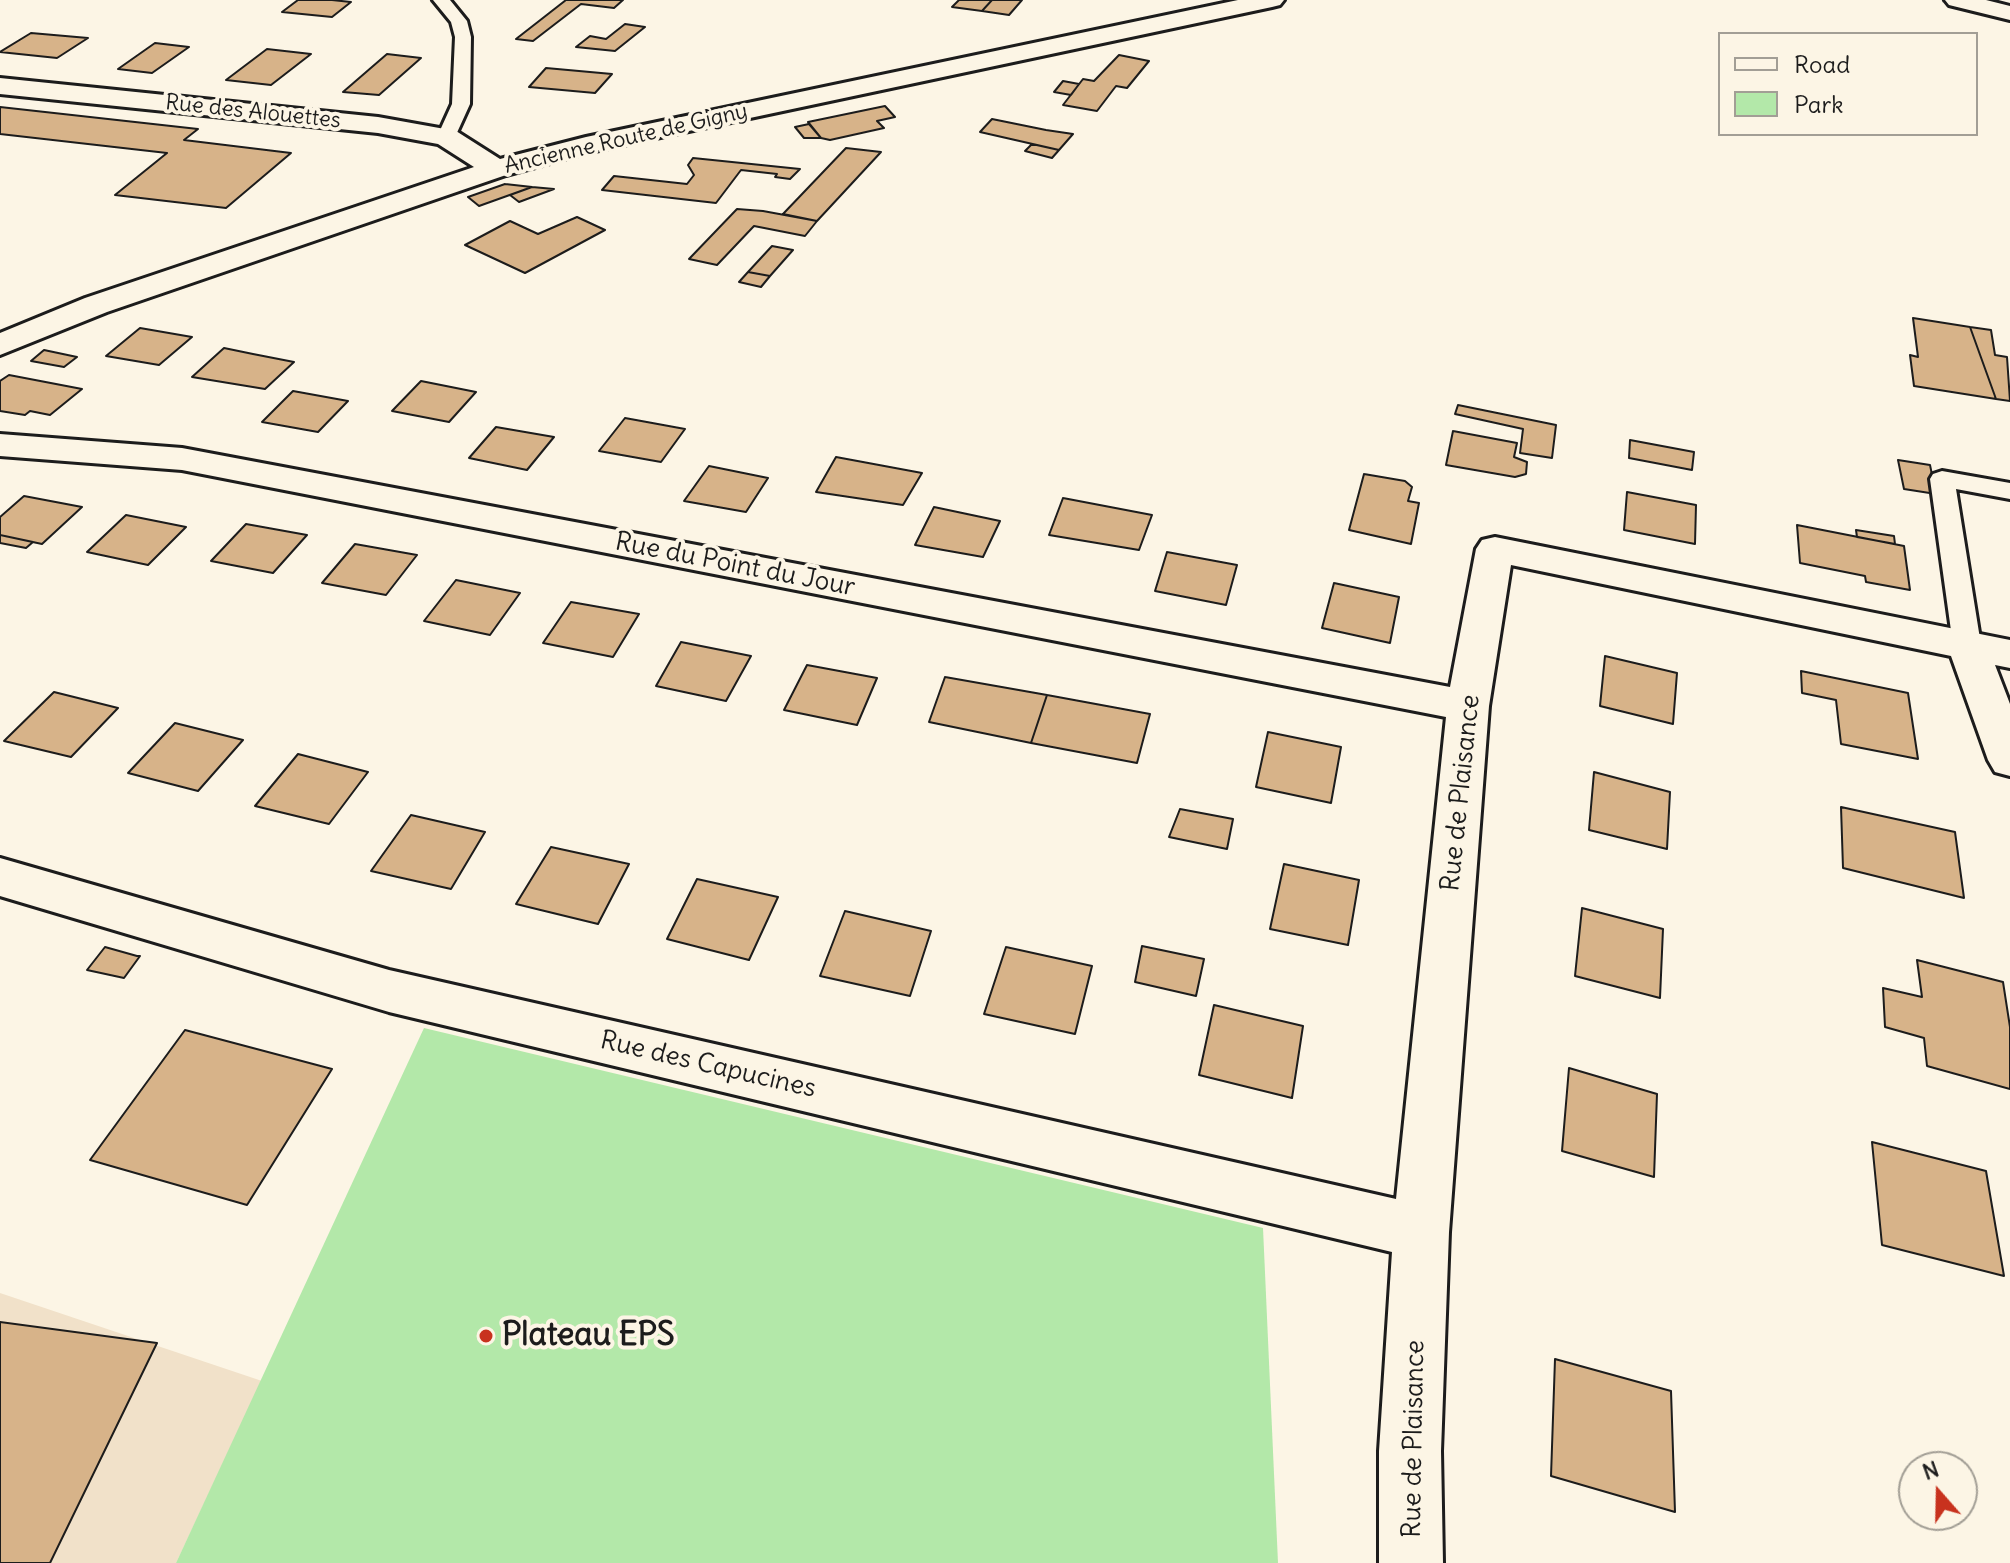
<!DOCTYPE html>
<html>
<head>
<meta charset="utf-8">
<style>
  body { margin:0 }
  #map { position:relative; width:2010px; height:1563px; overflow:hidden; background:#fcf5e5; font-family:Delius,sans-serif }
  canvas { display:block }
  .legend { position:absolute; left:1718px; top:32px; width:260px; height:104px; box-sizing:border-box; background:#fcf5e5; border:2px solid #a29e95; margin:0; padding:10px 14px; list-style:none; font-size:24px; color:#1c1c1c }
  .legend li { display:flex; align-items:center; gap:16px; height:40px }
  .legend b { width:40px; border:2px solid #a29e95 }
  .north { position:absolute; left:1898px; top:1451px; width:80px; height:80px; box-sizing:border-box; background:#fcf5e5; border:2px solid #a29e95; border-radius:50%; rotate:340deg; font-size:22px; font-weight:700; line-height:32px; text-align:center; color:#1c1c1c }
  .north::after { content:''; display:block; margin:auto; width:28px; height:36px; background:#c8321e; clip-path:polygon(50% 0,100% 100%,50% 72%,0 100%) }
</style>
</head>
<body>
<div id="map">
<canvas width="2010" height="1563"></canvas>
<ul class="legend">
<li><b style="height:10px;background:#fcf5e5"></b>Road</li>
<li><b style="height:22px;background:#b3e8a9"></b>Park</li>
</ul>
<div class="north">N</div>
</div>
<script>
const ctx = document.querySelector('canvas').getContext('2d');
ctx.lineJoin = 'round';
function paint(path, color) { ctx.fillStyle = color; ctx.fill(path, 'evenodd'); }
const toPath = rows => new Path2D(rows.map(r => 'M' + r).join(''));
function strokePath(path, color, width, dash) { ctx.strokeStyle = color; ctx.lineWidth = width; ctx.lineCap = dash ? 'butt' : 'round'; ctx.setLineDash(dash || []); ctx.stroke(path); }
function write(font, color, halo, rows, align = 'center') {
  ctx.font = font + ' Delius,sans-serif'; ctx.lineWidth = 8; ctx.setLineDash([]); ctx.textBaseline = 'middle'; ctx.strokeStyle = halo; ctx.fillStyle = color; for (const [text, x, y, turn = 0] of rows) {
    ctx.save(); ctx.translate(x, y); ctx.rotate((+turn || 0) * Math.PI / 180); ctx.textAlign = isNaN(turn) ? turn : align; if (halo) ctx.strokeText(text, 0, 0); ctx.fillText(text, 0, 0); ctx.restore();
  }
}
const built = toPath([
  [0,1293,262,1381,176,1563,0,1563]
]);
const green = toPath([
  [424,1028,1263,1228,1278,1563,176,1563]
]);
const building = toPath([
  [298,0,332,0,351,2,332,17,282,12,298,0],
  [566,0,623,0,614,8,581,4,533,41,516,39,566,0],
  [959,0,992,0,982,11,952,7,959,0],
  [992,0,1022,0,1009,15,982,11,992,0],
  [625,24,645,27,615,51,576,47,590,36,606,39,625,24],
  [31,33,88,38,57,58,0,52,31,33],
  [155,43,189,47,152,73,118,69,155,43],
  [267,49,311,54,271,85,226,80,267,49],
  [387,54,421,58,379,95,343,92,387,54],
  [1119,55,1149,61,1127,88,1116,86,1097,111,1063,105,1083,79,1094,81,1119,55],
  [546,68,612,74,595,93,529,87,546,68],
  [1063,81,1079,84,1071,95,1054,92,1063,81],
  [885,106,895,117,877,121,884,128,830,140,821,138,808,122,885,106],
  [0,107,198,129,184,140,291,153,226,208,115,195,167,153,0,134,0,107],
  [992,119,1046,130,1073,134,1059,150,980,132,992,119],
  [809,124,821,138,804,138,795,127,809,124],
  [1032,144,1059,150,1052,158,1025,151,1032,144],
  [846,148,881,152,817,221,783,214,846,148],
  [693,158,800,169,790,179,775,177,777,174,741,170,716,203,602,190,614,176,687,184,694,175,688,165,693,158],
  [505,184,532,187,479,206,468,197,505,184],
  [532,187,554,189,519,202,510,195,532,187],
  [737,209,763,211,817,221,805,236,754,226,717,265,689,259,737,209],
  [577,217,605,230,525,273,465,245,510,221,538,234,577,217],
  [772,246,793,250,770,276,748,272,772,246],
  [748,272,770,276,761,287,739,282,748,272],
  [1913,318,1970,327,1996,399,1914,386,1910,355,1918,357,1913,318],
  [1970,327,1991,330,1995,355,2007,357,2010,401,1996,399,1970,327],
  [140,328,192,337,159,365,106,356,140,328],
  [224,348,253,354,294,362,265,389,192,377,224,348],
  [44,350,77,357,64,367,31,361,44,350],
  [9,375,82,389,50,415,30,411,25,415,0,411,0,381,9,375],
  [421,381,476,392,449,422,392,411,421,381],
  [293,391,348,401,318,432,262,422,293,391],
  [1458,405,1556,425,1552,458,1520,453,1523,429,1455,414,1458,405],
  [625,418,685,429,661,462,599,451,625,418],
  [496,427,554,437,527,470,469,458,496,427],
  [1453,431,1517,443,1514,457,1527,462,1526,474,1515,477,1446,465,1453,431],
  [1630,440,1694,452,1692,470,1629,458,1630,440],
  [836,457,922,473,903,505,816,492,836,457],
  [1898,460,1930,465,1936,494,1904,489,1898,460],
  [709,466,768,478,746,512,684,501,709,466],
  [1364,474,1405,481,1412,487,1408,501,1419,503,1411,544,1349,530,1364,474],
  [1627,492,1696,505,1695,544,1624,530,1627,492],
  [24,496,82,507,42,544,0,535,0,517,24,496],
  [1063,498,1152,515,1139,550,1049,535,1063,498],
  [934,507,1000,521,983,557,915,545,934,507],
  [126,515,186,527,148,565,87,552,126,515],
  [246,524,307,535,273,573,211,561,246,524],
  [1797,525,1904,546,1910,590,1866,582,1865,576,1800,563,1797,525],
  [1856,530,1894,536,1895,544,1857,537,1856,530],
  [0,535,33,542,26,548,0,543,0,535],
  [355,544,417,555,386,595,322,583,355,544],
  [1167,552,1237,565,1226,605,1155,591,1167,552],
  [456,580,520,593,490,635,424,621,456,580],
  [1334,583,1399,597,1390,643,1322,628,1334,583],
  [571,602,639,614,613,657,543,643,571,602],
  [681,642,751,656,726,701,656,686,681,642],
  [1605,656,1677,673,1673,724,1600,706,1605,656],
  [807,665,877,678,857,725,784,710,807,665],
  [1801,671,1908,693,1918,759,1841,744,1836,700,1802,693,1801,671],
  [945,677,1047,695,1031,743,929,722,945,677],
  [54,692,118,708,71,757,4,741,54,692],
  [1047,695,1150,714,1137,763,1031,743,1047,695],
  [175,723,243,740,198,791,128,773,175,723],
  [1268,732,1341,747,1331,803,1256,787,1268,732],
  [298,754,368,772,329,824,255,806,298,754],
  [1594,772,1670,792,1667,849,1589,830,1594,772],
  [1841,807,1955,832,1964,898,1843,868,1841,807],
  [1180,809,1233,819,1227,849,1169,837,1180,809],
  [411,815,485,832,451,889,371,871,411,815],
  [551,847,629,864,598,924,516,904,551,847],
  [1284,864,1359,880,1348,945,1270,929,1284,864],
  [697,879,778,897,749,960,667,939,697,879],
  [1582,908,1663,929,1660,998,1575,976,1582,908],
  [845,911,931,931,910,996,820,976,845,911],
  [1142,946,1204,959,1196,996,1135,982,1142,946],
  [105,947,137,956,140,956,124,978,87,970,105,947],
  [1006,947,1092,966,1075,1034,984,1014,1006,947],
  [1917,960,2003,982,2010,1027,2010,1089,1927,1066,1924,1038,1885,1027,1883,988,1922,997,1917,960],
  [1214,1005,1303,1026,1292,1098,1199,1075,1214,1005],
  [185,1030,332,1069,247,1205,90,1160,185,1030],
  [1569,1068,1657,1094,1654,1177,1562,1151,1569,1068],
  [1872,1142,1986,1171,2004,1276,1882,1245,1872,1142],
  [0,1322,157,1343,50,1563,0,1563,0,1322],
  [1555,1359,1671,1391,1675,1512,1551,1476,1555,1359]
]);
const service = toPath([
  [433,0,450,0,467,21,471,37,470,104,455,137,446,143,437,137,452,104,455,37,451,22,433,0],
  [1942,471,2010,483,2010,499,1956,489,1981,645,1977,652,1967,655,1957,652,1953,645,1930,479,1933,474,1942,471]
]);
const minor = toPath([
  [1238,0,1284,0,1280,5,1272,7,590,152,506,175,107,312,0,355,0,333,85,298,474,167,438,144,378,133,0,94,0,78,378,117,456,131,500,159,586,137,1238,0],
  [1945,0,1986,0,2010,6,2010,20,1949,5,1945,0],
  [0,434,182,448,1450,687,1476,549,1482,540,1495,537,2010,640,2010,668,1995,665,2010,704,2010,776,1995,772,1988,760,1951,656,1511,565,1489,706,1449,1232,1441,1451,1443,1563,1379,1563,1379,1451,1392,1252,389,1012,0,896,0,858,389,970,1396,1199,1446,717,182,470,0,456,0,434]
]);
const markers = [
  [486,1336,8,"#c8321e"]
];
const farStreetnames = [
  ["Rue des Alouettes",253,112,6],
  ["Ancienne Route de Gigny",626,139,-13]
];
const streetNames = [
  ["Rue du Point du Jour",735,565,11],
  ["Rue de Plaisance",1461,793,-84],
  ["Rue des Capucines",708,1065,13],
  ["Rue de Plaisance",1414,1439,-89]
];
const nearPoinames = [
  ["Plateau EPS",502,1336]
];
paint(built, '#f1e1c9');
paint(green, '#b3e8a9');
paint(building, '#d7b389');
strokePath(building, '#1c1c1c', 2);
strokePath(service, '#1c1c1c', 6);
strokePath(minor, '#1c1c1c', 6);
paint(service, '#fcf5e5');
paint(minor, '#fcf5e5');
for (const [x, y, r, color] of markers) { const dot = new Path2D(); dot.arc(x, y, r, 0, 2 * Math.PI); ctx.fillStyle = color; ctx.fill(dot); strokePath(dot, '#fcf5e5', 3); }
write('22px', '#1c1c1c', '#fcf5e5', farStreetnames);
write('26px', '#1c1c1c', '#fcf5e5', streetNames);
write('bold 32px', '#1c1c1c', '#fcf5e5', nearPoinames, 'left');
</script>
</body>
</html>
